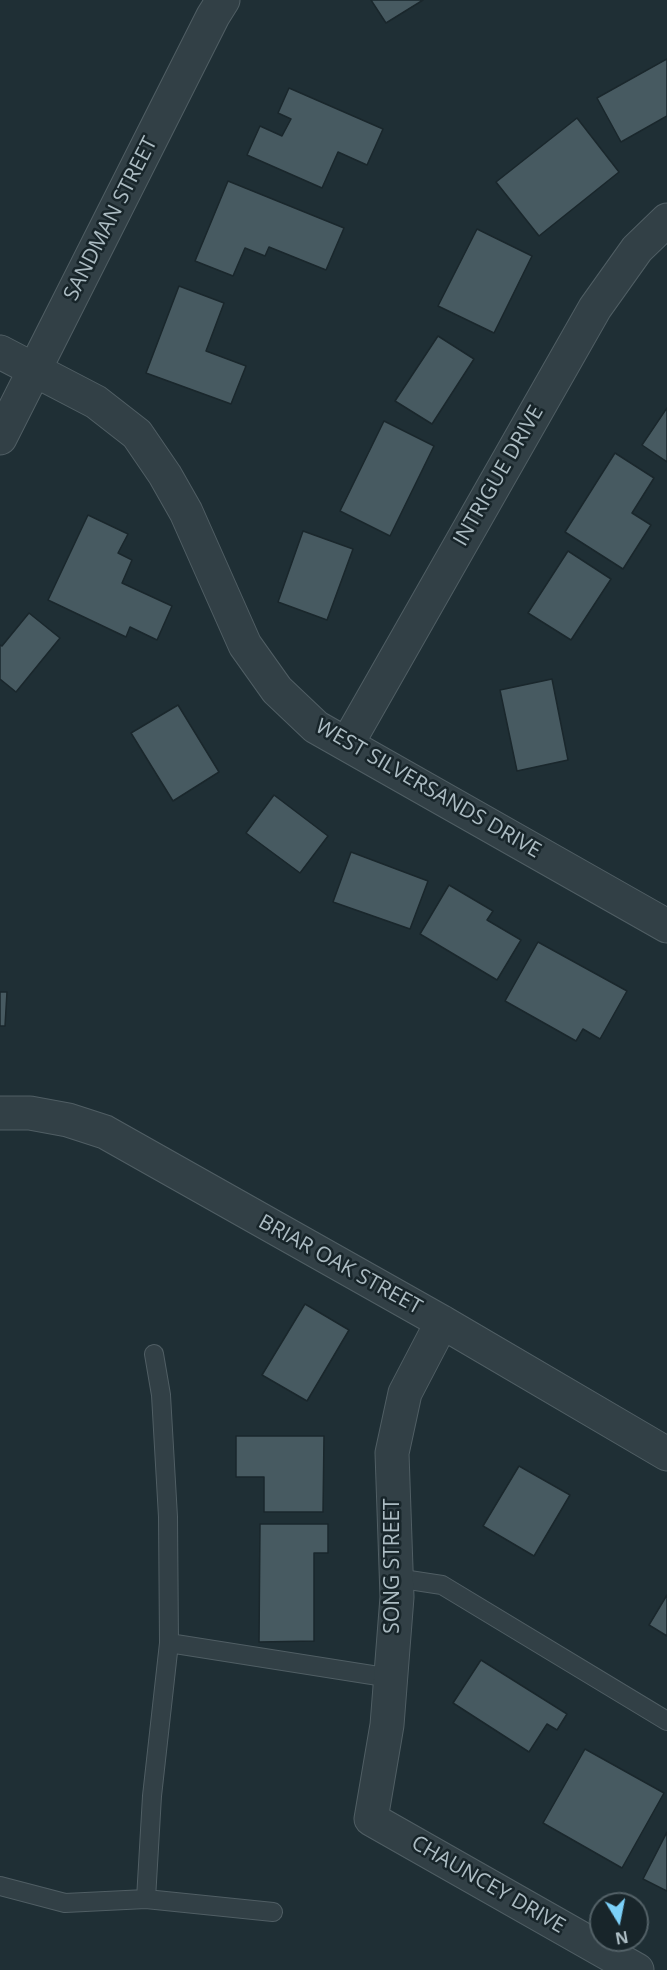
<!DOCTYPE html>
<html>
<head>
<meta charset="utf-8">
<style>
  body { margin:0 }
  #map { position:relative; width:667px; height:1970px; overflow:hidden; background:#1f2f35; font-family:"Open Sans",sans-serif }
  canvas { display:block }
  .north { position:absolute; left:589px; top:1892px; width:60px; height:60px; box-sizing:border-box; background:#18252a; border:2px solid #536167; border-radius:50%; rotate:170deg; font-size:16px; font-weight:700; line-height:24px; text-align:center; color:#acbcc3 }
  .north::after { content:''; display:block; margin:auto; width:21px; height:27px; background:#7cd0f8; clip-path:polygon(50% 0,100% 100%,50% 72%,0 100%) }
</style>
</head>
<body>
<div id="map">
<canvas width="667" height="1970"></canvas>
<div class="north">N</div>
</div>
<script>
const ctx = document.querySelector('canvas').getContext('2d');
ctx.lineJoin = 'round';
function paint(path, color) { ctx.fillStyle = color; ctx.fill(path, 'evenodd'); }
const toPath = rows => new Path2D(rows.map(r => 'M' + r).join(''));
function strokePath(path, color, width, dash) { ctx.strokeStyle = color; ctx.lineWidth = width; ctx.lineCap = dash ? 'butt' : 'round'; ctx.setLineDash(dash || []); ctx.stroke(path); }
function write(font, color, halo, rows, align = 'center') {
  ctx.font = font + ' "Open Sans",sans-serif'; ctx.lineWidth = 5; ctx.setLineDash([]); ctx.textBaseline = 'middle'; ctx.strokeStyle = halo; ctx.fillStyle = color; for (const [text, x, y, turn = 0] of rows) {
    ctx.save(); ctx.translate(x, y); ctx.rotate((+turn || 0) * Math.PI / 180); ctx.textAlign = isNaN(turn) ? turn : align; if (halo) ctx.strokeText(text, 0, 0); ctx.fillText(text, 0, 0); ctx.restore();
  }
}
const building = toPath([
  [371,0,423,0,386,23,371,0],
  [667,59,667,116,621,142,597,98,667,59],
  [289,88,383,129,367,165,338,152,322,188,247,155,260,126,282,136,291,119,278,113,289,88],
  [577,118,619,172,539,236,496,182,577,118],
  [228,181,344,228,326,270,269,247,265,256,245,248,233,276,195,261,228,181],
  [477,229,532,256,494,333,438,306,477,229],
  [179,286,224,303,206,351,246,366,231,404,146,373,179,286],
  [438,336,474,359,432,424,395,401,438,336],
  [667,408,667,462,642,445,667,408],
  [384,421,434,446,390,536,340,511,384,421],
  [615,453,654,478,632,513,651,525,623,569,565,532,615,453],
  [88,515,128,534,118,553,132,560,122,583,172,606,157,640,130,627,126,637,48,600,88,515],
  [303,531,353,549,327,620,278,602,303,531],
  [568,551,611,579,571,640,528,613,568,551],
  [29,613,60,638,16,692,0,679,0,645,2,646,29,613],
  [552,679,568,760,517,771,500,690,552,679],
  [178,705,219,772,173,801,131,733,178,705],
  [274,795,328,836,300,873,246,833,274,795],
  [351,852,428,881,410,929,333,902,351,852],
  [449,885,493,911,487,920,521,940,497,980,420,934,449,885],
  [538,942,627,991,600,1039,583,1029,576,1041,505,1001,538,942],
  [0,992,7,992,5,1026,0,1026,0,992],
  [305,1304,349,1330,307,1401,262,1375,305,1304],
  [236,1436,324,1436,323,1512,264,1512,264,1477,236,1477,236,1436],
  [519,1466,570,1495,534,1556,483,1526,519,1466],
  [260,1524,328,1524,328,1553,314,1553,314,1641,259,1642,260,1524],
  [667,1595,667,1636,649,1625,667,1595],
  [481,1660,567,1714,557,1730,547,1724,529,1752,453,1703,481,1660],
  [585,1749,664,1793,622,1868,543,1823,585,1749],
  [667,1832,667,1891,643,1879,667,1832]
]);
const lane = toPath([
  [154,1354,161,1395,168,1517,169,1643],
  [396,1578,442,1585,667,1721],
  [0,1886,65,1903,146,1899,152,1796,169,1643,391,1678],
  [146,1899,273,1912]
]);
const street = toPath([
  [0,352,96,402,137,434,165,475,186,512,245,645,277,690,316,727,667,926],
  [0,438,213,16,223,0],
  [347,744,595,308,637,249,667,220],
  [0,1113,30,1113,68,1120,105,1132,442,1322,667,1454],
  [442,1322,405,1393,392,1453,397,1597,387,1725,371,1819,637,1970]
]);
const streetNames = [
  ["SANDMAN STREET",111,219,-63],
  ["INTRIGUE DRIVE",499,476,-60],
  ["WEST SILVERSANDS DRIVE",428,789,30],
  ["BRIAR OAK STREET",340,1265,29],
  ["SONG STREET",393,1566,-90],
  ["CHAUNCEY DRIVE",488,1885,30]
];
paint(building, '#475a61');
strokePath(building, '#1a272c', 1.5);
strokePath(lane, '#505e64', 20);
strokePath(street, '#505e64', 35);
strokePath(lane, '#324046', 18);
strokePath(street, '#324046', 33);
write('21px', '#acbcc3', '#18252a', streetNames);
</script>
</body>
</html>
